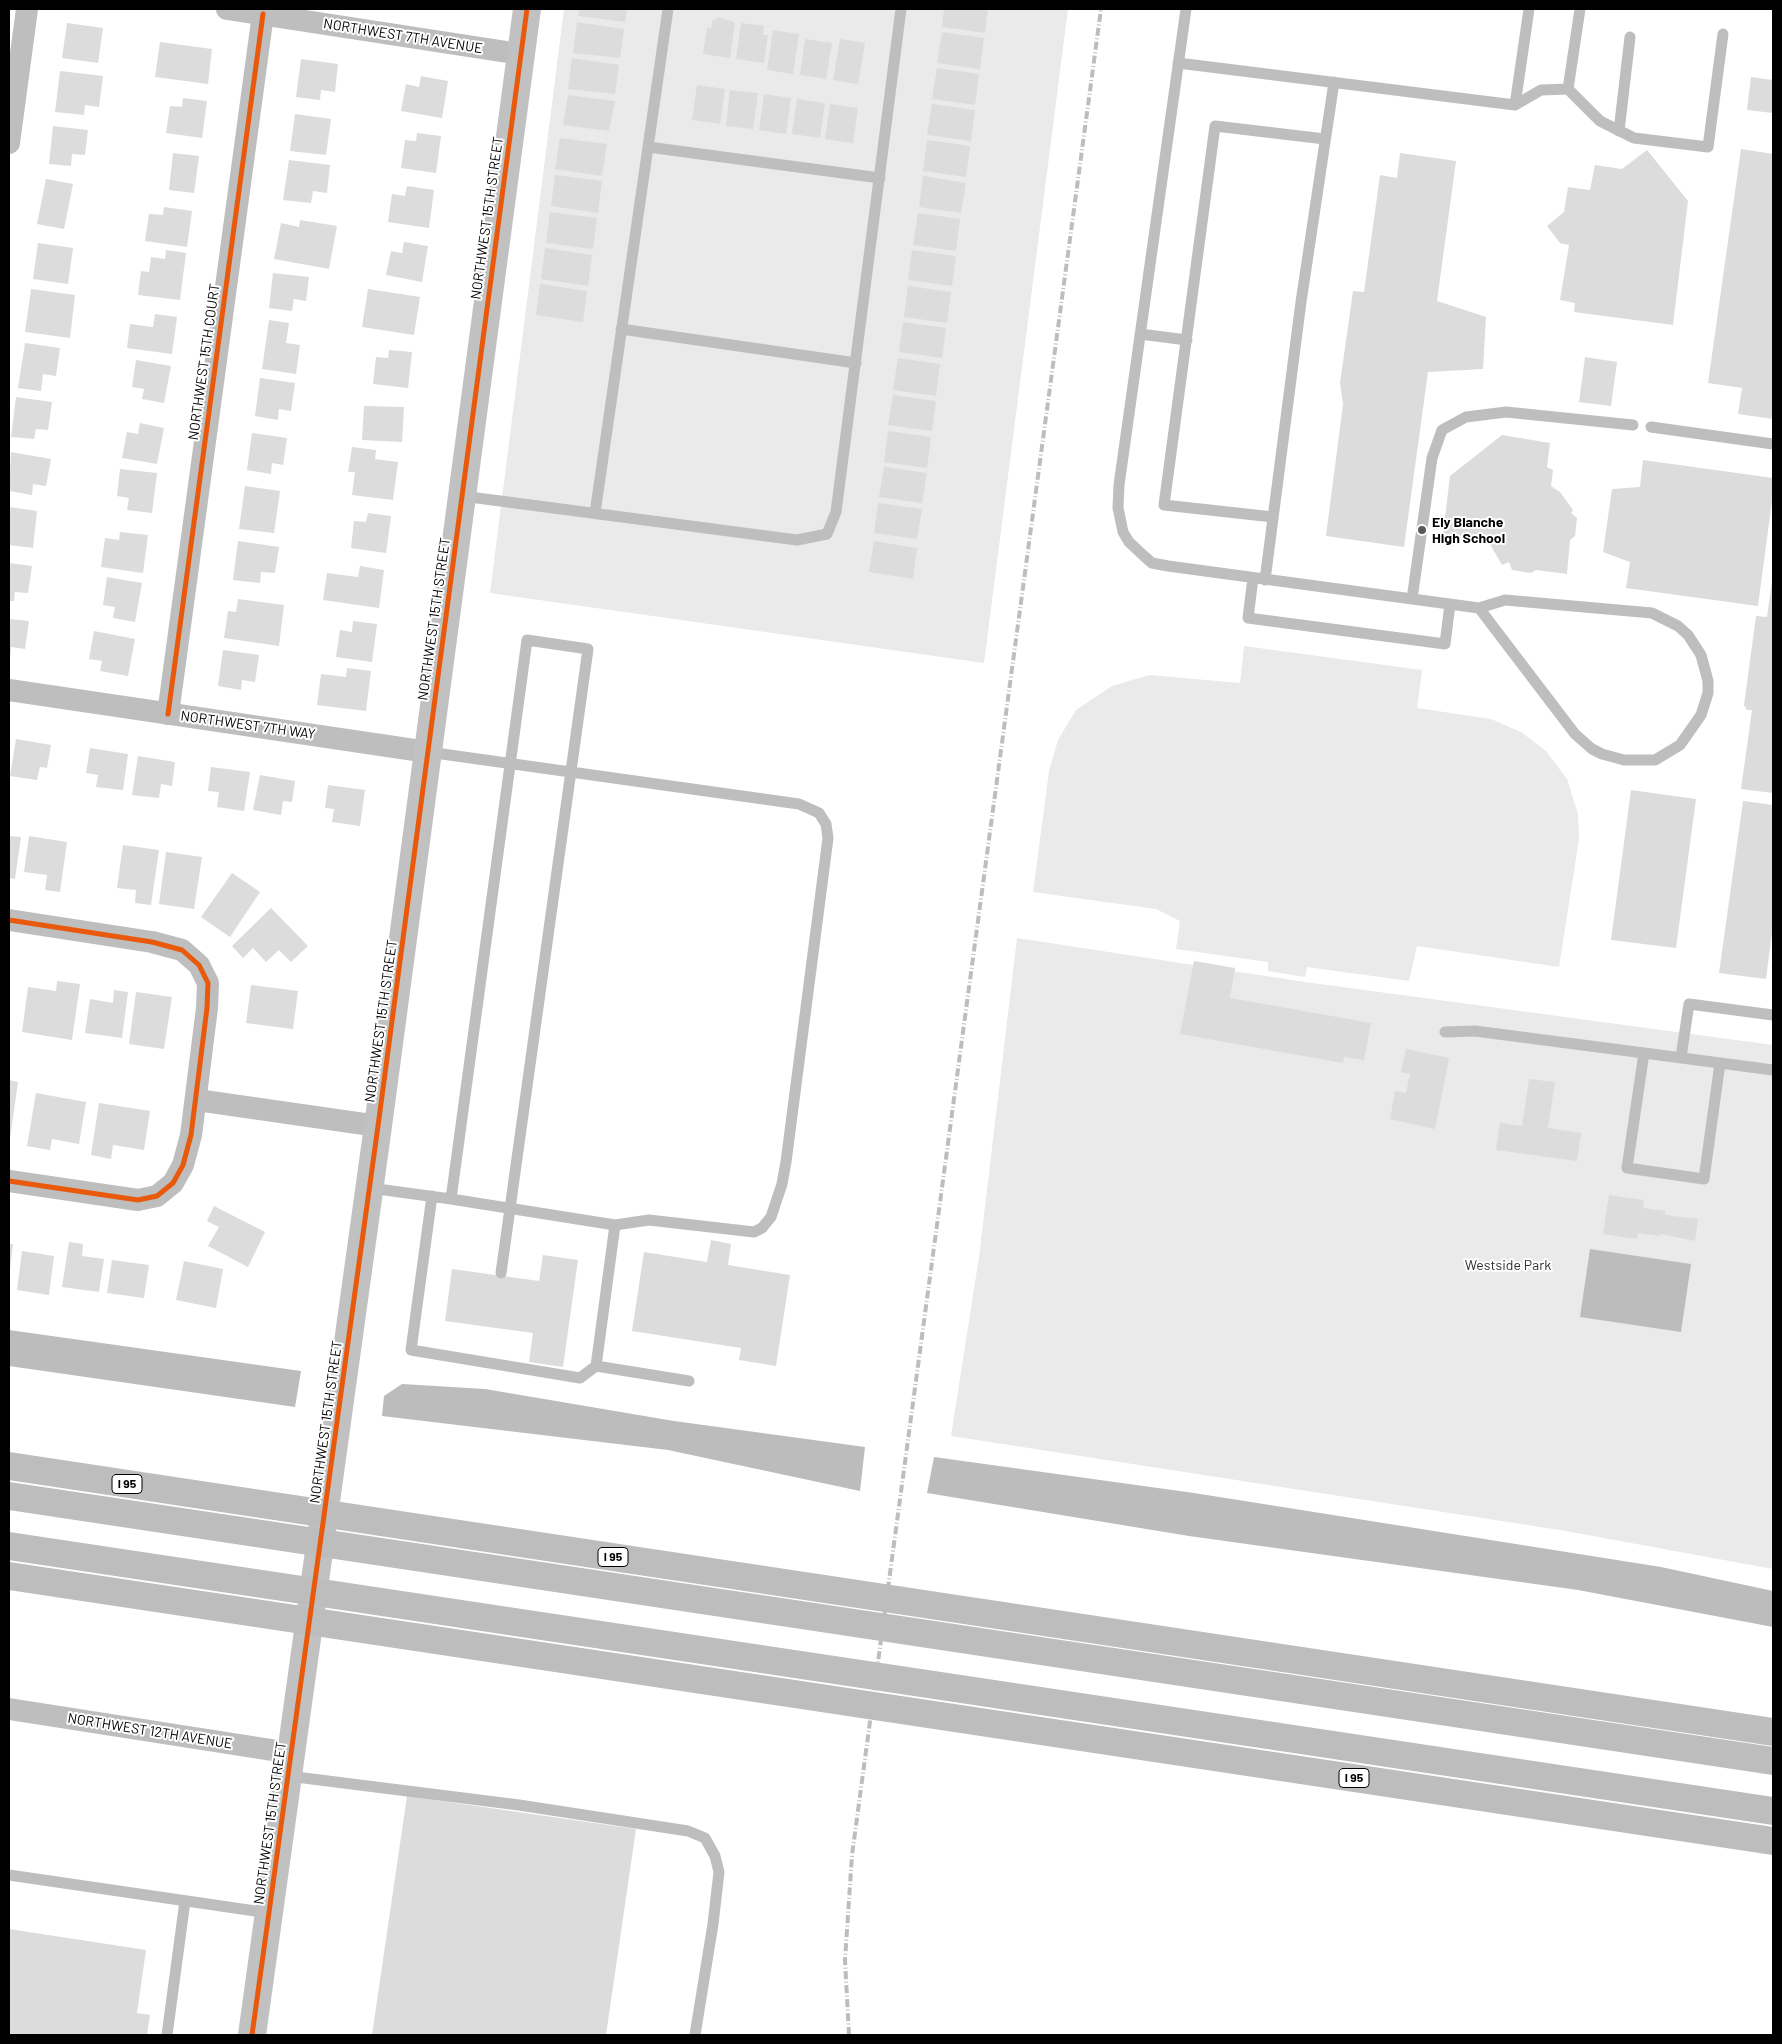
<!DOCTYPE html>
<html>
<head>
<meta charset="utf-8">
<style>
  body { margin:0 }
  #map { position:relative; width:1782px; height:2044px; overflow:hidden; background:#fff; font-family:Barlow,sans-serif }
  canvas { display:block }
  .frame { position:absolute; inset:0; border:10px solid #000; pointer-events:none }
</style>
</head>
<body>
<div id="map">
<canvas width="1782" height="2044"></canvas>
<div class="frame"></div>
</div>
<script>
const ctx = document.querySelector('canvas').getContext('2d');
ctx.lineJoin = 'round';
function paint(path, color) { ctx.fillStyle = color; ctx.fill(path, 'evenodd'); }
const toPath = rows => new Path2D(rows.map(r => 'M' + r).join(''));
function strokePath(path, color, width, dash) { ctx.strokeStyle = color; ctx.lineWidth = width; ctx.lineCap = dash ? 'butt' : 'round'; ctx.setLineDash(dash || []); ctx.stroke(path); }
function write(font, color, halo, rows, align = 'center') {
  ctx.font = font + ' Barlow,sans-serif'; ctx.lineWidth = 4; ctx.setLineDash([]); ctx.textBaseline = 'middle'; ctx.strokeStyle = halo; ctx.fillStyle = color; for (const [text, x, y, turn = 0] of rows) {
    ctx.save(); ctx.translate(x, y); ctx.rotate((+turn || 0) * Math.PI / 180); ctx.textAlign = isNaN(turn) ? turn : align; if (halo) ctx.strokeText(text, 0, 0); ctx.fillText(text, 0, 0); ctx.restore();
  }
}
const green = toPath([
  [564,9,1068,9,984,663,490,593],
  [1244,646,1422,670,1417,708,1491,719,1521,732,1546,751,1567,779,1578,814,1579,839,1559,967,1417,946,1409,981,1307,967,1305,977,1268,971,1268,962,1176,949,1180,921,1156,909,1033,892,1049,771,1058,740,1076,710,1112,686,1149,675,1240,683],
  [1017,938,1305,982,1773,1045,1773,1569,1560,1530,951,1436,979,1257]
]);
const water = toPath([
  [1590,1249,1691,1264,1681,1332,1580,1317],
  [9,1330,301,1371,295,1407,9,1366],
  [402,1384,485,1389,674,1421,865,1447,860,1491,668,1450,382,1416,384,1396],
  [934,1457,1194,1493,1661,1567,1773,1591,1773,1627,1578,1590,1189,1536,927,1493]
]);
const building = toPath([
  [579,9,627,9,625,22,578,16],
  [944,9,988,9,985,33,942,27],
  [717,17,735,22,730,58,703,54,707,27,711,28,713,19,716,20],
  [577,22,624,29,620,58,573,53],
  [67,23,103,28,98,63,62,58],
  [741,23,764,26,763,35,768,35,764,63,736,59],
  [773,30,799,34,793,74,767,70],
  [942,32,984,38,980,69,937,63],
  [805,39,832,43,826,79,800,75],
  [840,39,865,43,858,84,833,80],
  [160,42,212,49,208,84,155,77],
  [572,58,619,65,615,94,568,89],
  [301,59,338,64,335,92,321,90,320,100,296,97],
  [937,68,979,74,975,105,932,99],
  [60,71,103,76,99,107,85,105,84,115,55,112],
  [421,76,448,81,442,118,401,111,406,84,419,87],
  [1751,77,1773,80,1773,113,1747,110],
  [697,85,725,89,720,124,692,120],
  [730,90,758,93,753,129,726,126],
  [764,94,791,98,786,134,759,130],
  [568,95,615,101,609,131,563,125],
  [183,98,207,101,202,138,166,133,170,106,182,107],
  [797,99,825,103,820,138,792,134],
  [830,104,858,108,853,143,825,139],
  [932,104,975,110,971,141,927,135],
  [295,114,331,119,326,155,290,151],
  [53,126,88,130,85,155,72,154,71,166,49,164],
  [417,133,441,136,436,173,401,168,405,140,416,141],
  [560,138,607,144,602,176,555,169],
  [927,140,970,146,966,177,923,171],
  [1741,149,1773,154,1773,419,1738,414,1742,388,1708,383],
  [1647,150,1688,201,1673,325,1574,312,1575,303,1560,300,1569,245,1560,243,1547,226,1564,212,1568,187,1590,190,1595,165,1622,169],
  [173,153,199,156,194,193,169,190],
  [1400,153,1456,161,1437,301,1486,317,1483,369,1428,372,1404,547,1326,536,1343,404,1340,383,1353,291,1364,292,1380,175,1397,178],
  [289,160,330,165,327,193,313,191,311,203,283,200],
  [555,175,602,181,598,213,551,206],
  [923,176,966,183,961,213,919,207],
  [46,179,73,184,64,229,37,224],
  [407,186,434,190,429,228,388,222,392,194,405,196],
  [164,207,192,211,187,247,145,241,149,214,163,215],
  [550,212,597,218,593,249,546,243],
  [918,213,960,219,956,251,913,245],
  [300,220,337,226,329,269,274,259,281,223,299,227],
  [404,242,428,246,422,282,386,275,391,251,402,253],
  [38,243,73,248,68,284,33,279],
  [545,248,592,255,588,286,541,279],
  [166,250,186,253,180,300,138,295,141,271,149,272,151,257,165,259],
  [912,250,956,256,952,286,908,280],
  [273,273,309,277,306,301,294,299,292,311,269,308],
  [540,284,587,291,583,322,536,315],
  [908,286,951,292,947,323,904,317],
  [31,289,75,295,70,338,25,332],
  [368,289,420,297,414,335,362,327],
  [155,314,177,317,172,354,127,348,130,324,153,327],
  [269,320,289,323,286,343,300,345,296,374,262,369],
  [903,322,946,328,942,358,899,352],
  [25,343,60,348,56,376,43,374,41,391,18,388],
  [389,350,412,352,408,388,373,384,376,357,388,358],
  [1585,357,1617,362,1611,406,1579,402],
  [898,358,940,364,936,396,893,390],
  [136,360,171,366,164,403,142,399,144,389,132,387],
  [260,378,295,383,291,411,279,409,278,420,255,416],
  [893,395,936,401,932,431,888,425],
  [16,397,52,402,48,430,36,429,34,439,11,437],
  [364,406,404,407,402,442,362,440],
  [140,423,164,428,157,464,122,458,127,432,138,434],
  [888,431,931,437,927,468,884,462],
  [252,433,287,438,283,465,272,463,271,474,247,470],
  [1502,435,1550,443,1547,467,1553,470,1551,486,1560,492,1573,510,1571,513,1577,518,1575,536,1570,540,1567,574,1536,570,1531,573,1512,570,1509,562,1502,565,1487,539,1443,534,1450,476],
  [352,447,376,450,375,459,398,462,393,500,352,495,355,472,348,472],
  [11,452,51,459,46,486,33,484,32,495,9,491],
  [1643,460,1773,478,1773,493,1758,606,1626,588,1630,562,1603,552,1612,489,1640,487],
  [884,467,927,473,922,503,879,497],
  [120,469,157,473,152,513,127,510,129,498,117,496],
  [245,486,280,491,274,533,239,529],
  [878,503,922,509,917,539,874,533],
  [9,507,37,511,33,548,9,545],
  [368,513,391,516,386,553,351,548,354,521,366,522],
  [120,532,148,535,143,573,101,567,105,538,119,540],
  [238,541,279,547,275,573,261,572,260,583,233,580],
  [874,541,917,548,913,579,869,572],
  [9,563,32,566,28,593,15,592,14,601,9,601],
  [360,566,384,570,379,608,323,600,327,573,358,577],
  [107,577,142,583,135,622,113,618,115,607,103,605],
  [1772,581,1773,581,1773,793,1741,789,1752,710,1747,710,1744,705,1756,616,1767,617],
  [238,599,284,605,279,646,224,638,228,611,236,612],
  [9,619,29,621,25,649,11,647,10,659],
  [353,621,377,624,372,662,336,657,340,630,352,632],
  [94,631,135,639,128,676,100,671,102,661,89,659],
  [223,650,259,655,255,682,242,680,241,690,218,686],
  [347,668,371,671,366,711,317,705,321,674,346,677],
  [16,739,51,745,47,768,40,767,37,780,10,776],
  [90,748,128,754,123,790,96,787,98,775,86,773],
  [138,756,175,762,172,786,161,784,159,798,132,795],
  [211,767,250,772,244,811,217,807,219,792,208,791],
  [260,775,295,781,292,802,283,801,281,815,253,810],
  [328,785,365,790,360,826,332,822,334,809,325,808],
  [1631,790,1696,799,1676,948,1611,940],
  [1743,801,1773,805,1773,925,1766,979,1719,973],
  [9,836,21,837,15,879,9,878],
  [29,836,67,842,60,892,45,890,47,875,24,872],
  [123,845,159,850,151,905,135,903,136,890,117,888],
  [166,852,202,857,194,909,159,904],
  [232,873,260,892,230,937,201,917],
  [271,908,308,946,291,962,279,950,266,962,253,948,243,958,232,946],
  [1194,961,1235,968,1230,998,1371,1023,1364,1060,1344,1057,1343,1063,1180,1034],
  [57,981,80,984,72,1040,22,1032,28,987,56,991],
  [251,985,298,991,293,1029,246,1023],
  [114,990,128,992,122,1038,85,1033,90,999,113,1003],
  [136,992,172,997,164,1049,129,1044],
  [1406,1049,1449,1058,1435,1129,1390,1119,1395,1091,1406,1093,1410,1074,1401,1072],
  [1529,1079,1555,1082,1548,1128,1581,1133,1577,1161,1496,1150,1500,1123,1522,1126],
  [9,1080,18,1082,10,1139,9,1139],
  [36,1093,86,1102,79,1144,52,1139,50,1150,27,1146],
  [99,1103,150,1111,144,1150,113,1145,111,1159,91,1155],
  [1609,1195,1644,1200,1643,1208,1665,1211,1665,1215,1698,1219,1695,1241,1661,1234,1660,1236,1638,1233,1637,1239,1603,1234],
  [214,1206,265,1232,248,1267,208,1246,219,1227,207,1221],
  [711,1240,731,1244,728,1265,790,1275,776,1366,739,1360,741,1348,632,1331,644,1252,707,1262],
  [69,1242,83,1244,82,1256,104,1259,99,1292,62,1287],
  [9,1244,13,1244,10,1270,9,1269],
  [22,1251,54,1256,49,1295,17,1290],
  [543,1255,578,1260,563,1367,529,1362,533,1333,445,1321,452,1269,539,1281],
  [112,1260,149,1265,144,1298,107,1293],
  [184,1261,223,1269,216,1308,176,1300],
  [407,1796,636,1829,606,2035,372,2035],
  [9,1929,146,1950,137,2013,150,2015,147,2035,9,2035]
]);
const lane = toPath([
  [1186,9,1119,485,1118,508,1123,532,1129,542,1144,556,1152,563,1168,566,1479,608,1505,600,1652,613,1678,626,1688,635,1701,655,1708,681,1708,693,1701,715,1680,745,1655,760,1624,760,1602,754,1592,749,1575,734,1479,608],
  [1178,63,1515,105,1541,90,1568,89,1580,9],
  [1568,89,1600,121,1634,138,1708,147,1723,34],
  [1515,105,1529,9],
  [1619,131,1630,37],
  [648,147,880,178],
  [621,329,856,363],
  [1140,334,1187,340],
  [1651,427,1773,444],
  [462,496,797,540,827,534,836,512,901,9],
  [595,513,668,9],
  [1273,517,1164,505,1215,126,1325,139],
  [1253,578,1248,618,1445,644,1450,604],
  [1265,580,1301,302,1334,82],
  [1412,599,1432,458,1442,430,1466,417,1506,412,1633,425],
  [428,752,799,804,819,813,826,824,828,838,786,1162,782,1184,771,1217,762,1228,754,1232,649,1220,615,1225],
  [1445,1032,1475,1031,1644,1053],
  [1644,1053,1720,1063,1704,1179,1627,1168,1644,1053],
  [1681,1057,1689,1004,1773,1015],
  [1720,1063,1773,1070],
  [370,1188,451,1199,527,640,588,649,501,1273],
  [432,1196,411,1350,580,1378,596,1366],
  [451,1199,615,1225,596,1366,689,1381],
  [288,1776,519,1805,688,1831,705,1838,715,1856,719,1872,713,1924,695,2035],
  [9,1875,269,1913],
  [167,2035,185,1901]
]);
const street = toPath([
  [227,9,520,54],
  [9,143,27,9],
  [9,690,428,752],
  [168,714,263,14],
  [9,920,152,942,182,950,199,965,208,983,207,1008,191,1135,183,1165,173,1183,157,1196,138,1200,9,1181],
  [197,1100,378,1126],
  [9,1709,291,1753]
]);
const secondary = toPath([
  [252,2035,378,1126,527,9]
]);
const highway = toPath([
  [9,1466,1773,1732],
  [9,1496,1773,1761],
  [9,1546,1773,1811],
  [9,1576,1773,1841]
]);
const rail = toPath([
  [849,2035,845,1960,852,1855,1101,9]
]);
const cycleway = toPath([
  [168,714,263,14],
  [9,920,152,942,182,950,199,965,208,983,207,1008,191,1135,183,1165,173,1183,157,1196,138,1200,9,1181],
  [252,2035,378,1126,527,9]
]);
const markers = [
  [1422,530,5,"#595959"]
];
const shields = [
  [127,1484,30],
  [613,1557,30],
  [1354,1778,30]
];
const shieldNames = [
  ["I 95",127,1484],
  ["I 95",613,1557],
  ["I 95",1354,1778]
];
const streetNames = [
  ["NORTHWEST 7TH AVENUE",403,36,9],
  ["NORTHWEST 15TH STREET",487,218,-82],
  ["NORTHWEST 15TH COURT",204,362,-82],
  ["NORTHWEST 15TH STREET",434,619,-82],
  ["NORTHWEST 7TH WAY",248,725,8],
  ["NORTHWEST 15TH STREET",381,1021,-82],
  ["NORTHWEST 15TH STREET",326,1422,-82],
  ["NORTHWEST 12TH AVENUE",150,1731,9],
  ["NORTHWEST 15TH STREET",270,1823,-82]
];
const poiNames = [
  ["Ely Blanche",1432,522],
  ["High School",1432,538]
];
const parkNames = [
  ["Westside Park",1508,1265]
];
paint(green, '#eaeaea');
paint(water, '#bcbcbc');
paint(building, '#dcdcdc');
strokePath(lane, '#bebebe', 11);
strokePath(street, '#bebebe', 22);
strokePath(secondary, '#c1c1c1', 28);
strokePath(highway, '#bdbdbd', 28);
strokePath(rail, '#bdbdbd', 4, [8, 2.5, 1, 2.5]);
strokePath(cycleway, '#e8590c', 5);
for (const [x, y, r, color] of markers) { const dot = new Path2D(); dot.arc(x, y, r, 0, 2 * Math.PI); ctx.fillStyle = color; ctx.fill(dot); strokePath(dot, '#fff', 2); }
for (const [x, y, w] of shields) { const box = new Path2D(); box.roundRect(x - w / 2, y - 9.5, w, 19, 4); ctx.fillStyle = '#fff'; ctx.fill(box); strokePath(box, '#000', 1); }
write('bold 12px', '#000', null, shieldNames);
write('14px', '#000', '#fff', streetNames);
write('bold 14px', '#000', '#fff', poiNames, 'left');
write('14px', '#2f2f2f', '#fff', parkNames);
</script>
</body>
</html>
